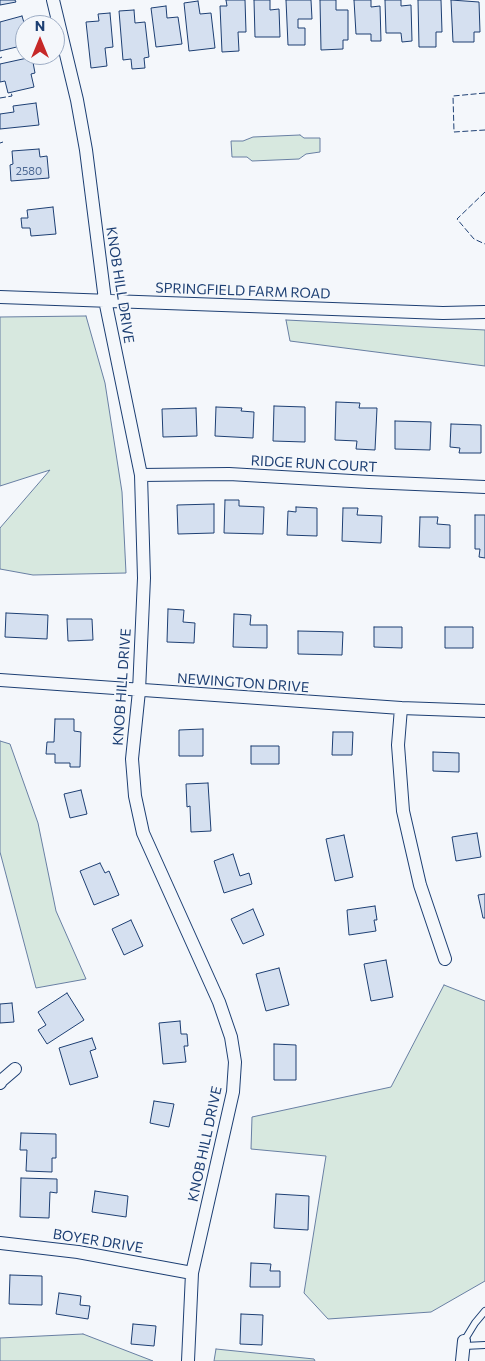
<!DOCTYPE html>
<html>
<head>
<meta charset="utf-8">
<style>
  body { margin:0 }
  #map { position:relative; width:485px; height:1361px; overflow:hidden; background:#f4f7fb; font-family:Commissioner,sans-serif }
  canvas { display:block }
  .north { position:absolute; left:15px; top:15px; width:50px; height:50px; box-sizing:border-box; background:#f4f7fb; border:1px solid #9eadc5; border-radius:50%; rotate:0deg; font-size:14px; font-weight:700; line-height:20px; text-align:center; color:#1d3f73 }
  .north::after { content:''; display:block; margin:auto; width:18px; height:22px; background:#c62828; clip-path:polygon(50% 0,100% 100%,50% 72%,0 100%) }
</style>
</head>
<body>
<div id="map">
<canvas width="485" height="1361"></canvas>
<div class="north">N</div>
</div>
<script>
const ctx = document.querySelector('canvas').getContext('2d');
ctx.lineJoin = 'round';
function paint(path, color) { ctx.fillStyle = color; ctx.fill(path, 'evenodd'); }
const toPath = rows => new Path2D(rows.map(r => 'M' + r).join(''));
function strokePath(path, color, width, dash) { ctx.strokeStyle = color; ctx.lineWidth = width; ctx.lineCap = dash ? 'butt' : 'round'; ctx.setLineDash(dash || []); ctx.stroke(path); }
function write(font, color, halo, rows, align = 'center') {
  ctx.font = font + ' Commissioner,sans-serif'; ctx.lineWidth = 4; ctx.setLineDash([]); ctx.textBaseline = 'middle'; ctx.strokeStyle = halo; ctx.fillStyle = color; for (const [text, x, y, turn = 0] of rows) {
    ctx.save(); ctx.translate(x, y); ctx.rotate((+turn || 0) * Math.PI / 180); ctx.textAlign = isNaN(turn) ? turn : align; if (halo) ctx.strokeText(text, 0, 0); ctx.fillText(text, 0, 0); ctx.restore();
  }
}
const green = toPath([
  [300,135,304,138,320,138,320,152,306,154,299,159,252,161,247,157,232,157,231,141,243,141,253,137,300,135],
  [86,316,105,383,122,492,126,573,33,575,0,569,0,528,50,470,0,486,0,317,86,316],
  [286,320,485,330,485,366,290,341,286,320],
  [0,741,10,744,38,823,56,911,86,979,36,988,0,852,0,741],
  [444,985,485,1001,485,1281,431,1312,328,1319,304,1293,326,1156,251,1149,252,1117,391,1087,444,985],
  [83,1334,153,1361,0,1361,0,1338,83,1334],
  [216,1349,314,1359,315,1361,214,1361,216,1349]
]);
const building = toPath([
  [0,0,15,0,16,2,0,5,0,0],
  [226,0,245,0,246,32,238,32,239,51,222,52,220,6,227,6,226,0],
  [254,0,270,0,270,10,279,9,280,37,255,37,254,0],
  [286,0,311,0,312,19,298,19,298,28,305,28,305,45,288,45,286,0],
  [320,0,336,0,336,10,348,10,348,40,343,40,343,49,321,50,320,0],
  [354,0,371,0,371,7,380,6,381,41,371,41,371,34,356,34,354,0],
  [385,0,401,0,401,6,411,5,412,41,402,42,401,33,386,33,385,0],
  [418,0,441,0,442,32,436,32,436,47,419,47,418,0],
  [451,0,479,2,480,32,474,32,474,42,453,42,451,0],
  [198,1,200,14,211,13,215,48,189,51,184,3,198,1],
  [166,6,167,18,178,17,182,44,156,47,151,8,166,6],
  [134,10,135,23,145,22,149,57,144,58,145,68,132,69,131,59,123,60,119,11,134,10],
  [110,13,113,47,105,48,107,66,91,68,86,22,99,21,98,14,110,13],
  [22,16,25,26,25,45,0,51,0,22,22,16],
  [32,57,35,73,31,74,34,87,8,93,5,81,0,82,0,64,32,57],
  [36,103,39,125,0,129,0,114,14,112,13,106,36,103],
  [39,149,40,157,47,156,49,178,11,181,10,165,13,164,12,151,39,149],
  [53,207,56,234,31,236,30,228,22,228,21,218,28,218,27,210,53,207],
  [336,402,360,403,359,408,377,408,375,450,356,449,357,441,335,440,336,402],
  [274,406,305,407,305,442,273,441,274,406],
  [216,407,242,408,241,411,254,412,253,438,215,436,216,407],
  [196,408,197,436,163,437,162,409,196,408],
  [395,421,431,422,430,450,395,449,395,421],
  [451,424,481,425,481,453,459,453,460,448,450,447,451,424],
  [225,500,239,500,239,506,264,507,263,534,224,533,225,500],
  [214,504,214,533,178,534,177,505,214,504],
  [296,507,317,508,317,536,287,535,288,511,296,512,296,507],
  [343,508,358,508,357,515,382,516,381,543,342,541,343,508],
  [475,515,485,515,485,558,479,557,480,549,475,549,475,515],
  [420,517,438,517,437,524,450,525,450,548,419,547,420,517],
  [168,609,184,610,183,622,195,623,194,643,167,642,168,609],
  [6,613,48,615,47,639,5,637,6,613],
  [234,614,251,615,250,625,267,625,267,648,233,647,234,614],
  [67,619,92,619,93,640,68,641,67,619],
  [374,627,402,627,402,648,374,647,374,627],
  [445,627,473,627,473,648,445,648,445,627],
  [298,631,343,632,342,655,298,654,298,631],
  [55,719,74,719,74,731,81,732,80,767,70,767,70,763,55,763,55,754,46,754,47,742,54,742,55,719],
  [203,729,203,756,179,756,179,730,203,729],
  [333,732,353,732,352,755,332,755,333,732],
  [251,746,279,746,279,764,251,764,251,746],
  [433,752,459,753,459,772,433,771,433,752],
  [208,783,211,831,191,832,190,806,187,807,186,784,208,783],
  [81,790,87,814,70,818,64,794,81,790],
  [477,833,481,857,456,861,452,837,477,833],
  [344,835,353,877,335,881,326,839,344,835],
  [233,854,240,876,249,873,252,884,224,893,214,861,233,854],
  [100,863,105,873,109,871,119,895,94,905,80,871,100,863],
  [485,894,485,918,483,918,478,895,485,894],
  [375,906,377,920,374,920,376,931,349,935,347,910,375,906],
  [253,909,264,935,243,944,231,919,253,909],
  [131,920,143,946,124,955,112,929,131,920],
  [386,960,393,997,371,1001,364,964,386,960],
  [279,968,289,1005,266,1011,256,974,279,968],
  [67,993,84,1020,47,1044,38,1030,46,1025,38,1012,67,993],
  [12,1003,14,1022,0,1023,0,1004,12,1003],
  [180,1021,181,1034,187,1034,188,1046,184,1046,186,1062,163,1064,159,1023,180,1021],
  [92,1038,96,1049,90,1051,98,1077,70,1085,59,1048,92,1038],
  [274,1044,296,1045,296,1080,274,1080,274,1044],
  [154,1101,174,1104,169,1127,150,1123,154,1101],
  [21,1133,56,1134,56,1158,52,1158,52,1172,26,1171,27,1150,20,1150,21,1133],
  [21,1178,57,1179,57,1193,50,1192,49,1218,20,1217,21,1178],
  [95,1191,128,1196,126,1217,92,1212,95,1191],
  [276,1194,309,1196,308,1230,274,1228,276,1194],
  [251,1263,271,1264,270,1271,280,1271,280,1287,250,1287,251,1263],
  [10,1275,42,1276,42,1305,9,1304,10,1275],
  [59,1293,81,1296,80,1305,90,1306,88,1319,56,1314,59,1293],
  [241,1314,263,1315,262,1345,240,1344,241,1314],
  [133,1324,156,1326,154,1346,131,1344,133,1324]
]);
const lane = toPath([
  [464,1341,475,1323,485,1311],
  [464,1346,485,1345]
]);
const street = toPath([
  [53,0,77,100,86,150,105,300,141,475,144,578,139,691,132,759,135,796,143,833,219,1002,231,1037,235,1062,233,1092,192,1273,188,1361],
  [0,297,443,313,485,312],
  [141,475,229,474,369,482,485,487],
  [0,680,401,708,485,711],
  [401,708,398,745,403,811,420,885,445,959],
  [0,1083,1,1081,15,1069],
  [0,1243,78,1252,192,1273],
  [462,1361,464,1341]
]);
const fence = toPath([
  [0,58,2,57],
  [485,93,453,96,454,132,485,130],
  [0,98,12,96,11,92],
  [0,143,3,142],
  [485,192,457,219,474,239,485,244]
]);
const numberNames = [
  ["2580",29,171]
];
const streetNames = [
  ["KNOB HILL DRIVE",120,285,81],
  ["SPRINGFIELD FARM ROAD",243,291,2],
  ["RIDGE RUN COURT",314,464,3],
  ["NEWINGTON DRIVE",243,683,4],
  ["KNOB HILL DRIVE",122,687,-86],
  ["KNOB HILL DRIVE",205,1144,-78],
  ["BOYER DRIVE",98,1241,9]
];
paint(green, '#d7e8df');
strokePath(green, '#687fa3', 1);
paint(building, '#d5e0f0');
strokePath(building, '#1d3f73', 1);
strokePath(lane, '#1d3f73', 8);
strokePath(street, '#1d3f73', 14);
strokePath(lane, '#f4f7fb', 6);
strokePath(street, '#f4f7fb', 12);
strokePath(fence, '#1d3f73', 1, [6, 2.5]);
write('11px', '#4b6792', null, numberNames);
write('14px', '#1d3f73', '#f4f7fb', streetNames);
</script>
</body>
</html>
